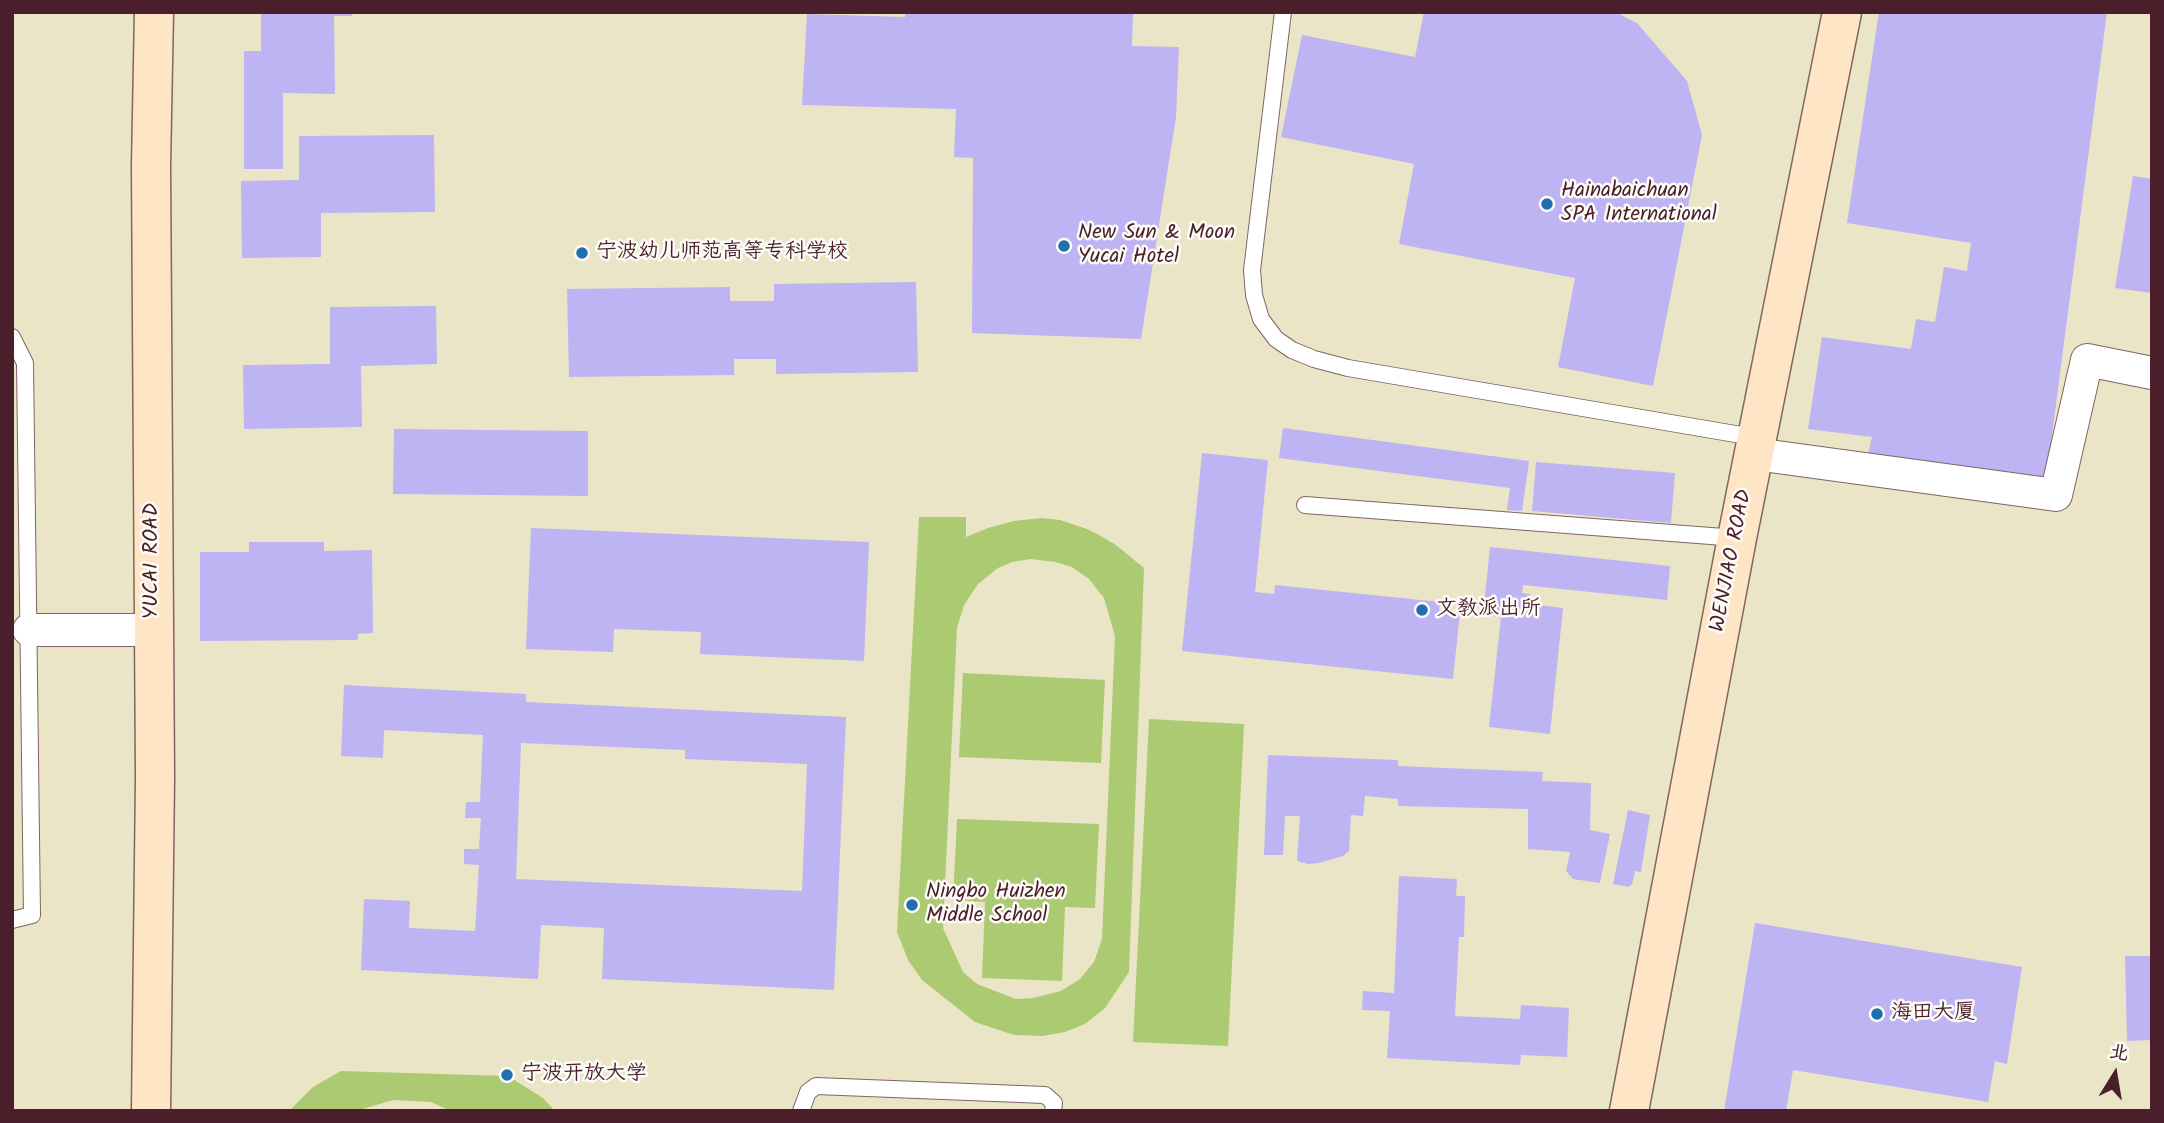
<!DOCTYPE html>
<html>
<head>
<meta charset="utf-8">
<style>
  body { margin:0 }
  #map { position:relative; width:2164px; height:1123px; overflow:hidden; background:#eae5c7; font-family:Kalam,"LXGW WenKai TC",sans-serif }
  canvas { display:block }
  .frame { position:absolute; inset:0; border:14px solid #4a1f2b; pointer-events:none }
  .north { position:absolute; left:2080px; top:1039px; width:70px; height:70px; -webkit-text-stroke:5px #fdfcf7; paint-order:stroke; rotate:11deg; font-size:19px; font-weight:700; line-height:28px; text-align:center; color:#4a1f2b }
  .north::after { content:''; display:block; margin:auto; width:24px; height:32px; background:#4a1f2b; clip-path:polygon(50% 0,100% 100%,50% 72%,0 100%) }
</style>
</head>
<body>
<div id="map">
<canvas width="2164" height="1123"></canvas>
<div class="frame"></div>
<div class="north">北</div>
</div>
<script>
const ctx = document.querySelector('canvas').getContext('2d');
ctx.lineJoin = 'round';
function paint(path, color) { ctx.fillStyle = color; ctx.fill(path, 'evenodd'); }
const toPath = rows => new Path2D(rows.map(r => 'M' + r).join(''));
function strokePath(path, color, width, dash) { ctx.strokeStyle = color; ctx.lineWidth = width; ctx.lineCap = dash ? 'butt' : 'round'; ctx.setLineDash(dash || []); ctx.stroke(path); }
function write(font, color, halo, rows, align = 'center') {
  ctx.font = font + ' Kalam,"LXGW WenKai TC",sans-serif'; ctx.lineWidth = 5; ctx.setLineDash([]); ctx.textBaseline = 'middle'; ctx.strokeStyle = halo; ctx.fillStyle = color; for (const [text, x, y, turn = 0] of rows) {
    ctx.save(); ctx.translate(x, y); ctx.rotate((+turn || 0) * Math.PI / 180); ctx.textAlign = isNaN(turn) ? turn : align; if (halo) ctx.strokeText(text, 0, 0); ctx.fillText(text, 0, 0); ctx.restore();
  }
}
const green = toPath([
  [919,517,966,517,966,537,988,528,1014,521,1042,518,1060,520,1087,529,1099,535,1116,545,1144,568,1129,972,1105,1008,1085,1024,1065,1032,1042,1036,1014,1035,975,1022,922,980,908,960,897,932],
  [1031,559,1055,562,1072,567,1089,579,1104,598,1115,636,1102,939,1094,962,1080,979,1061,991,1033,998,1016,999,977,984,963,972,943,928,957,628,964,605,978,584,998,568,1012,562],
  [963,673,1105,680,1101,763,959,757],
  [1149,719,1244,724,1228,1046,1133,1042],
  [957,819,1099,824,1095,908,1065,907,1062,981,982,978,985,902,953,900],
  [341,1071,508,1076,543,1098,555,1111,451,1111,431,1102,393,1100,356,1111,289,1111,313,1087]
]);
const building = toPath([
  [261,12,352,12,352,16,334,16,335,94,283,93,283,169,244,169,244,51,261,51],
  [905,12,1133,12,1132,46,1179,47,1176,117,1141,339,972,333,973,158,954,157,956,109,802,105,807,14,905,17],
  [1424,12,1615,12,1637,23,1687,81,1702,135,1653,386,1558,367,1575,278,1399,244,1414,164,1281,137,1302,35,1415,57],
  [1879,12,2107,12,2046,481,1867,458,1872,437,1808,429,1822,337,1911,349,1916,319,1935,322,1944,267,1967,271,1971,243,1847,223],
  [434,135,435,212,321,213,321,257,242,258,241,181,299,180,299,136],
  [2133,176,2152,179,2152,293,2115,288],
  [916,282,918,372,776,374,776,359,734,359,734,375,569,377,567,289,730,287,730,301,774,301,774,284],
  [436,306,437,364,361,366,362,427,244,429,243,365,330,364,330,307],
  [1283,428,1529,461,1522,511,1507,510,1510,488,1279,458],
  [394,429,588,431,588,496,393,494],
  [1202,453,1268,460,1255,592,1274,594,1275,585,1440,602,1439,610,1460,612,1453,679,1182,651],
  [1536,462,1675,473,1671,523,1532,511],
  [531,528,869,542,864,661,700,654,701,632,614,629,613,652,526,649],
  [249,542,324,542,324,551,372,550,373,633,358,634,358,640,200,641,200,552,249,552],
  [1490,547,1670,566,1667,600,1523,585,1522,593,1530,594,1529,604,1563,608,1550,734,1489,727,1501,617,1483,615],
  [344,685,526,694,526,702,846,717,834,990,602,979,604,928,541,925,538,979,361,970,364,899,410,901,409,928,475,931,479,865,464,864,464,849,479,849,481,818,465,818,466,802,480,802,483,735,384,730,383,758,341,756],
  [521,743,685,750,685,759,807,764,802,891,516,879],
  [1268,755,1398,760,1398,766,1543,772,1542,781,1591,783,1590,830,1610,834,1600,883,1573,879,1566,871,1570,852,1528,849,1528,809,1398,806,1398,799,1365,796,1363,816,1351,815,1349,851,1343,856,1319,863,1308,864,1297,861,1300,816,1285,816,1283,855,1264,855],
  [1628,810,1650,815,1641,872,1635,871,1632,884,1629,887,1613,884],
  [1399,876,1457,879,1456,896,1465,896,1464,937,1459,937,1455,1016,1520,1019,1521,1005,1569,1008,1567,1057,1521,1055,1520,1065,1387,1058,1390,1011,1362,1010,1363,991,1394,993],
  [1755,923,2022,967,2007,1064,1995,1061,1988,1102,1793,1070,1786,1111,1724,1111],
  [2125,956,2152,956,2152,1040,2127,1041]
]);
const lane = toPath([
  [1283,12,1252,270,1254,295,1261,319,1276,339,1292,350,1314,359,1348,368,1759,438],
  [12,337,25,363,32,915,12,920],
  [1305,505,1737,538],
  [801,1111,808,1092,816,1086,1045,1095,1054,1103,1053,1111]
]);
const street = toPath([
  [1755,454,2056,495,2087,360,2152,373],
  [29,630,154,630]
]);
const secondary = toPath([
  [151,1111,155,778,151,166,154,12],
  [1629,1111,1737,538,1842,12]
]);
const markers = [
  [1547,204,7,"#1f6fb2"],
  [1064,246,7,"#1f6fb2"],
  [582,253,7,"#1f6fb2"],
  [1422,610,7,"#1f6fb2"],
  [912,905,7,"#1f6fb2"],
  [1877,1014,7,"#1f6fb2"],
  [507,1075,7,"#1f6fb2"]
];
const poiNames = [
  ["Hainabaichuan",1561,192],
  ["SPA International",1561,216],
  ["New Sun & Moon",1078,234],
  ["Yucai Hotel",1078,258],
  ["宁波幼儿师范高等专科学校",596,253],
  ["文教派出所",1436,610],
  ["Ningbo Huizhen",926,893],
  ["Middle School",926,917],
  ["海田大厦",1891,1014],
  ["宁波开放大学",521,1075]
];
const streetNames = [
  ["YUCAI ROAD",153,561,-90],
  ["WENJIAO ROAD",1733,561,-79]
];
paint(green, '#abca72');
paint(building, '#beb3f3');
strokePath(lane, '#826462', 18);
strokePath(street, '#826462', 34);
strokePath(secondary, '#826462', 41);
strokePath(lane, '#fff', 16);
strokePath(street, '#fff', 32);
strokePath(secondary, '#fde5c5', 38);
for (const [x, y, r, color] of markers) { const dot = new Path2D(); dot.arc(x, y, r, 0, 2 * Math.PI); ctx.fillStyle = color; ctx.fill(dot); strokePath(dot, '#fdfcf7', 2.5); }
write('21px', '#4a1f2b', '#fdfcf7', poiNames, 'left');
write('21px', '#4a1f2b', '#fdfcf7', streetNames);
</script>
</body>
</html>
